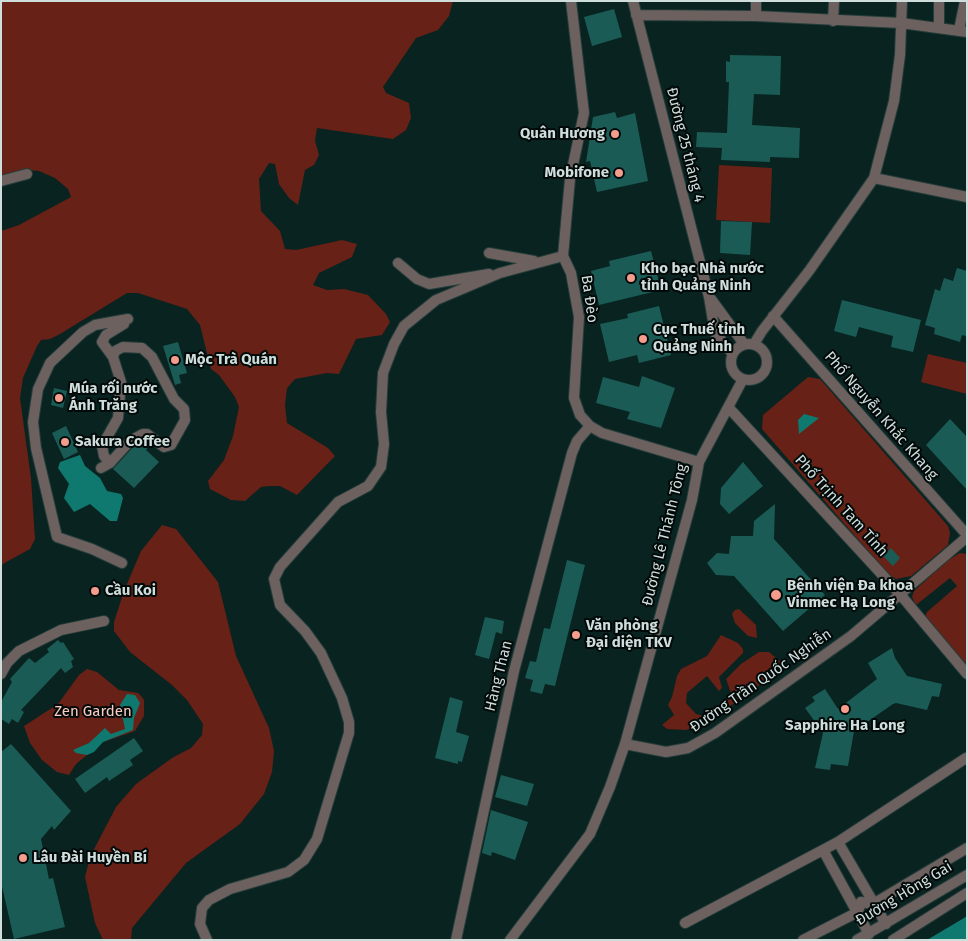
<!DOCTYPE html>
<html>
<head>
<meta charset="utf-8">
<style>
  body { margin:0 }
  #map { position:relative; width:968px; height:941px; overflow:hidden; background:#092320; font-family:"Fira Sans",sans-serif }
  canvas { display:block }
  .frame { position:absolute; inset:0; border:2px solid #cfdddb; pointer-events:none }
</style>
</head>
<body>
<div id="map">
<canvas width="968" height="941"></canvas>
<div class="frame"></div>
</div>
<script>
const ctx = document.querySelector('canvas').getContext('2d');
ctx.lineJoin = 'round';
function paint(path, color) { ctx.fillStyle = color; ctx.fill(path, 'evenodd'); }
const toPath = rows => new Path2D(rows.map(r => 'M' + r).join(''));
function strokePath(path, color, width, dash) { ctx.strokeStyle = color; ctx.lineWidth = width; ctx.lineCap = dash ? 'butt' : 'round'; ctx.setLineDash(dash || []); ctx.stroke(path); }
function write(font, color, halo, rows, align = 'center') {
  ctx.font = font + ' "Fira Sans",sans-serif'; ctx.lineWidth = 4; ctx.setLineDash([]); ctx.textBaseline = 'middle'; ctx.strokeStyle = halo; ctx.fillStyle = color; for (const [text, x, y, turn = 0] of rows) {
    ctx.save(); ctx.translate(x, y); ctx.rotate((+turn || 0) * Math.PI / 180); ctx.textAlign = isNaN(turn) ? turn : align; if (halo) ctx.strokeText(text, 0, 0); ctx.fillText(text, 0, 0); ctx.restore();
  }
}
const green = toPath([
  [1,1,453,1,449,16,438,30,416,38,383,87,386,93,409,103,411,118,406,130,393,139,317,128,315,141,319,155,314,165,305,170,298,205,289,198,279,184,275,164,269,163,259,179,261,211,280,231,285,249,296,250,342,240,357,244,352,257,319,273,313,285,327,290,344,289,368,295,386,314,390,322,382,335,356,339,339,374,327,373,295,379,287,388,285,405,287,423,328,448,335,456,297,495,280,486,269,486,261,487,245,501,231,500,210,489,208,481,224,460,233,436,239,407,235,397,219,375,211,369,200,325,187,309,138,293,127,293,60,334,50,339,41,340,37,346,23,378,20,398,31,478,35,539,30,549,1,565,1,231,19,225,71,197,68,189,55,178,39,171,25,170,1,178],
  [719,165,772,168,770,223,716,220],
  [928,354,967,363,967,394,921,382],
  [808,377,820,379,948,526,950,533,948,545,911,576,896,579,888,574,762,429,763,415],
  [162,525,176,529,218,582,236,656,269,728,274,751,272,772,264,794,240,824,186,863,132,928,131,940,103,940,95,923,85,877,90,857,116,807,136,784,172,758,191,748,202,735,203,724,187,700,172,685,130,652,114,631,114,622,124,591,141,551],
  [960,553,967,554,967,666,925,617,927,612,957,586,950,578,916,605,912,597,914,591,948,560],
  [739,609,756,625,757,638,748,636,735,623,732,614,735,610],
  [721,635,738,643,743,649,743,653,719,677,722,688,719,691,707,676,687,693,686,703,696,714,704,716,725,703,731,693,726,679,741,664,759,652,769,652,782,663,782,666,778,672,705,724,686,730,667,729,662,725,674,715,668,705,672,697,677,676,681,669,707,656],
  [87,669,97,672,119,690,138,693,141,696,144,700,144,716,135,731,103,742,76,764,69,775,57,772,42,760,30,743,24,726,58,704,79,675]
]);
const water = toPath([
  [804,414,819,418,799,434,798,420],
  [80,455,85,466,100,478,107,491,121,494,123,498,117,521,110,521,90,504,74,512,64,498,69,484,58,468,60,462],
  [127,694,135,695,140,703,134,718,133,730,103,742,94,752,87,755,76,753,73,750,89,743,105,728,111,734,125,729,120,705],
  [967,916,967,940,927,940,964,918]
]);
const building = toPath([
  [614,9,622,37,592,46,584,17],
  [730,55,781,56,780,95,754,94,752,125,800,128,799,158,770,157,770,162,721,160,722,148,696,147,697,132,727,133,729,82,726,82,726,61,730,62],
  [615,112,617,118,635,113,648,181,597,192,590,161,586,162,593,117],
  [721,221,752,222,750,255,720,253],
  [651,251,661,290,599,305,591,271,610,266,609,261],
  [957,268,967,271,967,332,966,336,962,335,960,342,934,334,935,328,925,325,935,289,940,291,944,278,953,281],
  [842,300,921,320,913,352,891,347,893,336,859,327,856,337,834,331],
  [659,306,671,355,639,363,637,355,609,362,600,324,628,318,627,314],
  [178,342,187,373,179,375,181,383,175,385,163,346],
  [642,376,675,388,661,428,627,419,630,412,596,403,603,377,639,387],
  [54,388,67,391,63,408,51,405],
  [950,419,967,437,967,490,926,445],
  [66,426,78,452,64,459,52,433],
  [144,441,149,446,146,450,159,462,134,488,113,469,134,446],
  [743,462,763,486,729,514,720,504,721,488],
  [775,504,774,539,825,595,783,631,734,576,716,575,707,563,717,553,729,554,731,536,753,536,754,521],
  [891,548,900,558,893,566,883,556],
  [567,560,585,565,555,686,545,684,542,694,530,691,533,680,525,678,530,661,536,662,544,628,550,629],
  [485,617,504,621,502,634,496,632,489,659,475,655],
  [58,640,61,643,63,642,74,659,71,661,73,667,65,673,61,668,21,710,24,712,18,723,12,719,9,724,1,719,1,702,12,682,10,679,29,658,35,663,49,652,47,649],
  [892,648,895,658,907,676,942,684,939,697,932,696,927,710,896,703,893,704,854,731,848,766,831,764,830,770,815,768,823,733,805,708,815,701,812,697,825,689,838,709,877,679,868,663],
  [450,697,463,701,456,732,469,736,462,762,458,761,458,764,435,758],
  [134,738,143,751,130,760,133,765,109,781,107,777,85,793,75,779],
  [11,744,71,811,54,830,52,826,41,839,49,879,53,878,65,927,14,939,1,882,1,752],
  [501,775,534,784,527,806,495,797],
  [491,810,528,822,515,860,492,852,491,856,482,853]
]);
const minor = toPath([
  [571,1,584,113,570,179,563,256,571,273,579,317,574,398,580,415,590,426,602,433,699,462],
  [633,1,709,297,715,333,732,353],
  [636,15,756,16,901,23,967,32],
  [756,16,756,1],
  [833,21,834,1],
  [939,27,939,1],
  [959,30,965,1],
  [874,178,967,197],
  [1,181,27,174],
  [489,253,534,261],
  [398,263,417,279,429,284,489,274],
  [711,299,744,344],
  [773,316,967,535],
  '731 362a18 18 0 1 1 36 0a18 18 0 1 1-36 0Z',
  [754,344,762,331,809,271,874,178,894,101,900,55,902,1],
  [729,408,899,593,967,674],
  [110,463,104,456,102,446,118,418,121,382,113,357,102,342,106,335,124,324],
  [101,468,110,463,130,441,143,434,147,434,164,447,171,445,185,420,184,409,174,399,152,357,142,348,123,347,115,351,113,357],
  [122,563,92,549,57,537,36,448,33,422,38,389,50,363,83,332,95,325,128,319],
  [1,674,7,663,19,651,61,630,104,621],
  [625,744,666,752,688,748,715,733,851,636,967,537],
  [838,842,886,924],
  [823,850,869,934],
  [685,923,838,842,966,758],
  [207,940,200,924,202,908,209,900,230,889,288,872,304,860,317,839,349,733,349,722,342,698,321,653,305,631,280,605,274,579,280,567,338,502,368,486,381,467,384,444,381,412,383,373,394,344,404,326,436,300,500,273,563,256],
  [456,940,514,671,572,453,577,441,590,426],
  [510,940,590,834,610,787,625,744,692,500,699,462,743,379],
  [803,940,858,912,861,902,873,904,967,848],
  [857,940,967,875],
  [893,940,967,893]
]);
const markers = [
  [615,134,5,"#f49d8d"],
  [619,173,5,"#f49d8d"],
  [631,278,5,"#f49d8d"],
  [643,339,5,"#f49d8d"],
  [175,360,5,"#f49d8d"],
  [59,398,5,"#f49d8d"],
  [65,442,5,"#f49d8d"],
  [95,591,5,"#f49d8d"],
  [776,595,6,"#f49d8d"],
  [576,635,5,"#f49d8d"],
  [845,709,5,"#f49d8d"],
  [23,858,5,"#f49d8d"]
];
const poiNames = [
  ["Quân Hương",605,134,"right"],
  ["Mobifone",609,173,"right"],
  ["Kho bạc Nhà nước",641,269],
  ["tỉnh Quảng Ninh",641,286],
  ["Cục Thuế tỉnh",653,330],
  ["Quảng Ninh",653,347],
  ["Mộc Trà Quán",185,360],
  ["Múa rối nước",69,389],
  ["Ánh Trăng",69,406],
  ["Sakura Coffee",75,442],
  ["Bệnh viện Đa khoa",787,586],
  ["Vinmec Hạ Long",787,603],
  ["Cầu Koi",105,591],
  ["Văn phòng",586,626],
  ["Đại diện TKV",586,643],
  ["Sapphire Ha Long",845,726,"center"],
  ["Lâu Đài Huyền Bí",33,858]
];
const streetNames = [
  ["Đường 25 tháng 4",685,145,76],
  ["Ba Đèo",589,299,82],
  ["Phố Nguyễn Khắc Khang",881,416,49],
  ["Phố Trịnh Tam Tỉnh",841,506,48],
  ["Đường Lê Thánh Tông",665,535,-76],
  ["Hàng Than",499,676,-76],
  ["Đường Trần Quốc Nghiễn",761,681,-35],
  ["Đường Hồng Gai",904,894,-31]
];
const parkNames = [
  ["Zen Garden",93,712]
];
paint(green, '#672116');
paint(water, '#10796f');
paint(building, '#1a5c55');
strokePath(minor, '#253d3a', 12);
strokePath(minor, '#6c615f', 10);
for (const [x, y, r, color] of markers) { const dot = new Path2D(); dot.arc(x, y, r, 0, 2 * Math.PI); ctx.fillStyle = color; ctx.fill(dot); strokePath(dot, '#020a09', 2); }
write('bold 15px', '#cfdddb', '#020a09', poiNames, 'left');
write('15px', '#cfdddb', '#020a09', streetNames);
write('15px', '#facac1', '#020a09', parkNames);
</script>
</body>
</html>
